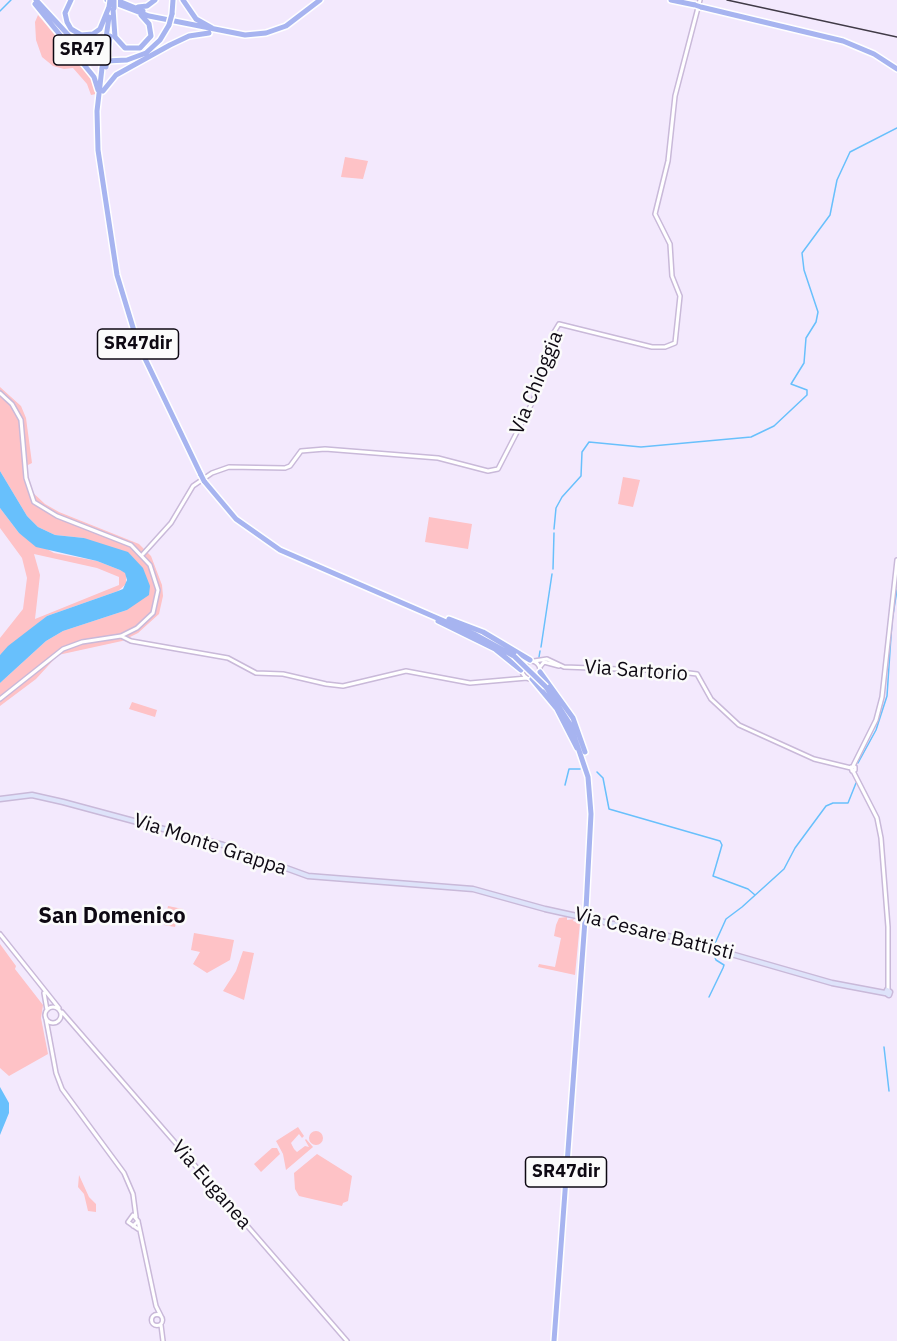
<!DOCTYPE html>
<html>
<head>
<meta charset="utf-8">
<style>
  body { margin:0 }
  canvas { display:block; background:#f3e9fd }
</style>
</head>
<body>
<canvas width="897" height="1341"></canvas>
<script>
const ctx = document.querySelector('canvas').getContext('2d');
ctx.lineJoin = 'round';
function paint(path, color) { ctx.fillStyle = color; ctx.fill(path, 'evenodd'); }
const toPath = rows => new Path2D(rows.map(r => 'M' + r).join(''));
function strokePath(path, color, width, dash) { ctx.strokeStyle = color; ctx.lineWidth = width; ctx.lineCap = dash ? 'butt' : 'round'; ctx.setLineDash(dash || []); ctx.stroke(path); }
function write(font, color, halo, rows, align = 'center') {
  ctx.font = font + ' "IBM Plex Sans",sans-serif'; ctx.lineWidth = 5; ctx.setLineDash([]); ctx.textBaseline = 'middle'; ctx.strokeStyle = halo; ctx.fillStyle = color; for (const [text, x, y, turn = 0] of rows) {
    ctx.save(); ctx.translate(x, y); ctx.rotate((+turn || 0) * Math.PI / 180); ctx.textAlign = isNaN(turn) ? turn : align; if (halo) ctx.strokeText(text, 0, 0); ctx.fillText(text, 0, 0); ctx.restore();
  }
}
const green = toPath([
  [38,15,92,79,96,94,91,95,87,84,73,68,64,69,53,66,42,57,36,40,35,22],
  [345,157,368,161,363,179,341,177],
  [0,387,21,406,26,418,32,463,26,466,29,489,45,504,59,512,139,544,151,556,162,585,163,596,159,614,138,633,122,641,58,655,36,679,0,706,0,683,46,641,63,631,127,610,150,586,84,538,55,535,38,527,27,516,0,471],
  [623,477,640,480,633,507,618,504],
  [0,508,19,533,54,553,97,561,120,570,126,573,126,584,118,591,47,616,0,655,0,638,23,609,27,578,22,558,0,528],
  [34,554,97,568,119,577,119,585,35,619,40,575],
  [429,517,472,524,468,549,425,542],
  [132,702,157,710,155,717,129,709],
  [168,906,183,909,182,915,178,915,175,927,164,925],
  [567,917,567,920,574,919,573,921,580,923,575,975,538,967,539,964,555,967,561,938,554,936,556,925,559,918],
  [194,933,234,940,230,960,207,973,193,964,200,952,191,950],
  [0,944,16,966,15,969,43,1005,41,1018,48,1054,9,1076,0,1068],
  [243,951,254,953,244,1000,223,991,236,971],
  [298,1127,304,1136,302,1138,299,1134,291,1143,294,1149,297,1152,305,1146,309,1147,305,1140,306,1139,313,1147,286,1170,283,1154,276,1141],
  '309 1138a7 7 0 1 1 14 0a7 7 0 1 1-14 0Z',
  [272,1148,277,1148,280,1154,261,1172,254,1164],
  [317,1154,352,1176,348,1201,343,1203,342,1206,299,1196,295,1189,294,1173],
  [79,1175,89,1197,96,1204,96,1212,88,1211,84,1194,78,1187]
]);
const water = toPath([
  [0,471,27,516,38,527,55,535,84,538,128,552,143,568,150,586,149,595,127,610,63,631,46,641,0,683,0,655,8,646,47,616,118,591,123,589,127,580,125,573,120,570,97,561,36,547,19,533,0,508],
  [0,1087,9,1103,9,1113,0,1135]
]);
const stream = toPath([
  [0,11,11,0],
  [554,529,556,508,562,497,581,476,582,452,589,442,641,447,751,437,774,426,807,395,807,390,791,384,804,363,806,338,816,322,818,312,804,270,802,253,830,215,837,180,850,152,897,128],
  [553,569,554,533],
  [541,647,552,574],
  [539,657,540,651],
  [858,763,876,730,887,696,892,621,897,590],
  [597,772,603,778,609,809,720,841,722,845,713,876,748,889,755,895],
  [565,785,569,769,580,769],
  [709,997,723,968,724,965,716,960,712,950,726,919,742,907,784,869,795,848,826,806,833,803,848,803,856,783],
  [884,1047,889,1091]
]);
const tertiary = toPath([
  [0,393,12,404,21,420,26,478,34,502,57,516,131,545,150,565,158,590,153,613,137,628,121,636,82,642,63,649,0,699],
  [143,554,171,523,193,486,212,473,229,467,285,468,290,466,301,451,325,449,438,458,488,471,498,469,533,401,553,334,559,324,652,347,665,347,675,343,680,296,672,276,670,244,655,214,668,161,675,96,700,0],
  [121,636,131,641,228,658,256,673,283,674,326,684,343,686,406,671,470,683,527,678],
  '522 670a9 9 0 1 1 18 0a9 9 0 1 1-18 0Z',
  [534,661,547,659,564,667,673,671,697,674,711,699,739,725,814,759,851,768],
  [540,667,544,662,559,666],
  [853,766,876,720,882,697,897,560],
  [851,767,855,767,855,770,852,771,851,767],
  [853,771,877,818,881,838,888,927,888,990],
  [0,934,59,1008],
  [44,993,47,1010],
  '45 1015a8 8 0 1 1 16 0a8 8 0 1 1-16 0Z',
  [62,1012,347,1341],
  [46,1019,56,1073,62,1089,124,1173,133,1194,136,1217],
  [138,1221,156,1306,161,1316],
  [133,1226,138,1221,133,1215,128,1222,138,1229],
  '151.5 1320a5.5 5.5 0 1 1 11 0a5.5 5.5 0 1 1-11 0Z',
  [161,1325,163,1341]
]);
const secondary = toPath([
  [0,799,32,795,63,802,223,845,308,876,473,889,545,909,672,937,832,983,885,993],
  [887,990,890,992,889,995,886,993,887,990]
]);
const trunk = toPath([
  [36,0,83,51,106,61,127,60,146,53,160,40,169,25],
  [71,0,65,13,67,22,71,29,81,35,93,34,100,29,109,7],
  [107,0,149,16,245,35,266,33,286,26,320,0],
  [116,0,143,11],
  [183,0,196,19,212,28],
  [671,0,695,5],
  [35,4,94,77,98,90],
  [138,7,147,6,155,0],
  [701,7,843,41,874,54,897,69],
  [113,9,115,37,125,48,140,48,151,36,149,24,141,15],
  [172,14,173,0],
  [104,52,109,17],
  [108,53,110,36],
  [102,68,97,111,98,150,117,275,138,344,201,475],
  [103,91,116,75,170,45,189,36,209,33],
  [204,481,236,519,280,550,474,634,514,656],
  [449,619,483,632,530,660],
  [438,621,495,649,521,670],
  [540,672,573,718,585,752],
  [532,679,557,709,577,748],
  [546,687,570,724,588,777,591,814,586,909],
  [554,1341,585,920]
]);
const rail = toPath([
  [727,0,897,37]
]);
const trunkBridge = toPath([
  [695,5,701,7],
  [109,7,110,0],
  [114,8,114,0],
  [169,25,172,14],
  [106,67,108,53],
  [102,68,104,52],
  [201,475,204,481],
  [514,656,546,687]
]);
const shields = [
  [82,50,57],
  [138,344,81],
  [566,1172,81]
];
const shieldNames = [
  ["SR47",82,50],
  ["SR47dir",138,344],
  ["SR47dir",566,1172]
];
const streetNames = [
  ["Via Chioggia",537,383,-68],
  ["Via Sartorio",636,671,4],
  ["Via Monte Grappa",210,845,18],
  ["Via Cesare Battisti",654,934,14],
  ["Via Euganea",211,1185,49]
];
const quarterNames = [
  ["San Domenico",112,917]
];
paint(green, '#fec2c6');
paint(water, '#68c0fc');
strokePath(stream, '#68c0fc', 1.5);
strokePath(tertiary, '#c9b9d9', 6);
strokePath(secondary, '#c9b9d9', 7);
strokePath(trunk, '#fff', 8);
strokePath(tertiary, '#fff', 3);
strokePath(secondary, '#dee3fa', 4);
strokePath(trunk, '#a7b4f0', 5);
strokePath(rail, '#403a46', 1.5);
strokePath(trunkBridge, '#fff', 8, []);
strokePath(trunkBridge, '#a7b4f0', 5);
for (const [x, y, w] of shields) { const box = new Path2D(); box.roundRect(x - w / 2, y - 15, w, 30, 4.5); ctx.fillStyle = '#fbfbfb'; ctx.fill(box); strokePath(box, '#0e0913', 1.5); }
write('bold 18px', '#0e0913', null, shieldNames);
write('20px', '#0e0913', '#fbfbfb', streetNames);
write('bold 22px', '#0e0913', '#fbfbfb', quarterNames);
</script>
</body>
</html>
